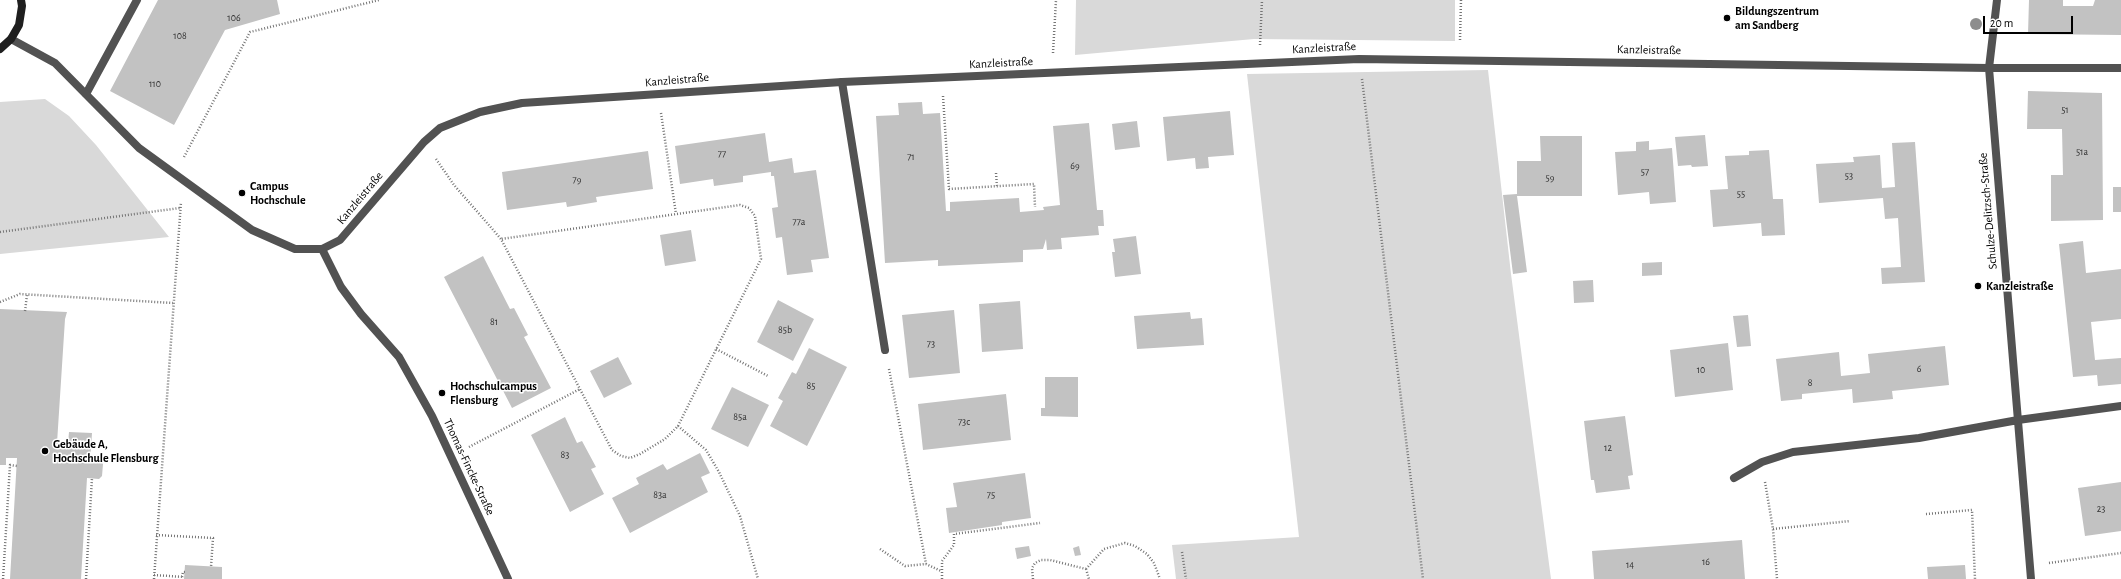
<!DOCTYPE html>
<html>
<head>
<meta charset="utf-8">
<style>
  body { margin:0 }
  #map { position:relative; width:2121px; height:579px; overflow:hidden; background:#fff; font-family:"Alegreya Sans",sans-serif }
  canvas { display:block }
  .scale { position:absolute; left:1983px; top:16px; width:90px; height:18px; box-sizing:border-box; border:2px solid #000; border-top:0; padding-left:5px; font-size:12px; line-height:14px; white-space:nowrap; color:#000; -webkit-text-stroke:3px #fff; paint-order:stroke }
</style>
</head>
<body>
<div id="map">
<canvas width="2121" height="579"></canvas>
<div class="scale">20 m</div>
</div>
<script>
const ctx = document.querySelector('canvas').getContext('2d');
ctx.lineJoin = 'round';
function paint(path, color) { ctx.fillStyle = color; ctx.fill(path, 'evenodd'); }
const toPath = rows => new Path2D(rows.map(r => 'M' + r).join(''));
function strokePath(path, color, width, dash) { ctx.strokeStyle = color; ctx.lineWidth = width; ctx.lineCap = dash ? 'butt' : 'round'; ctx.setLineDash(dash || []); ctx.stroke(path); }
function write(font, color, halo, rows, align = 'center') {
  ctx.font = font + ' "Alegreya Sans",sans-serif'; ctx.lineWidth = 3; ctx.setLineDash([]); ctx.textBaseline = 'middle'; ctx.strokeStyle = halo; ctx.fillStyle = color; for (const [text, x, y, turn = 0] of rows) {
    ctx.save(); ctx.translate(x, y); ctx.rotate((+turn || 0) * Math.PI / 180); ctx.textAlign = isNaN(turn) ? turn : align; if (halo) ctx.strokeText(text, 0, 0); ctx.fillText(text, 0, 0); ctx.restore();
  }
}
const green = toPath([
  [1076,0,1455,0,1455,41,1254,39,1075,55],
  [1488,70,1511,274,1551,579,1176,579,1172,545,1299,537,1247,74],
  [45,99,69,116,96,145,169,237,0,254,0,102]
]);
const building = toPath([
  [158,0,277,0,280,14,225,30,174,125,110,91],
  [2029,0,2063,0,2063,6,2093,6,2095,0,2121,0,2121,35,2028,34],
  [2028,91,2102,93,2103,220,2051,221,2051,175,2063,175,2062,129,2027,129],
  [922,102,923,114,940,113,946,211,950,211,950,202,1019,198,1020,212,1044,210,1043,207,1060,205,1053,126,1089,123,1097,210,1103,210,1104,226,1098,226,1099,235,1061,238,1062,249,1047,250,1046,239,1043,249,1023,250,1023,262,938,266,938,260,885,263,876,116,899,115,898,103],
  [1230,111,1234,155,1208,157,1209,168,1196,169,1195,158,1167,161,1163,117],
  [1137,121,1140,147,1115,150,1112,124],
  [765,133,769,162,792,158,794,173,816,170,829,258,811,260,813,272,787,275,782,237,776,238,772,208,778,207,774,176,771,176,771,172,743,176,743,182,714,186,713,179,680,184,675,146],
  [1705,135,1708,166,1692,167,1691,165,1678,166,1675,137],
  [1540,136,1582,136,1582,196,1517,196,1527,272,1513,274,1503,195,1517,194,1517,161,1541,161],
  [1649,141,1649,150,1672,148,1676,202,1650,204,1649,192,1618,195,1615,152,1636,151,1636,142],
  [1915,142,1925,282,1882,284,1881,268,1901,267,1898,218,1885,219,1883,198,1819,203,1816,164,1854,162,1853,157,1880,155,1882,188,1895,187,1892,143],
  [1769,150,1773,199,1783,199,1785,235,1762,236,1761,223,1713,227,1710,190,1728,189,1725,156,1749,155,1749,151],
  [648,151,653,189,596,197,597,202,567,207,566,202,507,210,502,172],
  [2113,187,2121,187,2121,212,2113,212],
  [691,230,696,261,665,266,660,235],
  [1136,236,1141,274,1115,277,1112,252,1115,252,1113,239],
  [2083,241,2086,273,2121,269,2121,319,2091,322,2095,360,2121,358,2121,384,2098,386,2097,375,2073,377,2059,244],
  [483,256,510,309,514,308,528,335,524,337,551,388,512,408,444,277],
  [1662,262,1662,275,1642,276,1642,263],
  [1593,280,1594,302,1574,303,1573,281],
  [778,300,814,319,793,361,757,342],
  [1020,301,1023,349,982,352,979,304],
  [0,309,67,312,65,319,57,443,68,444,69,432,92,433,90,461,101,461,103,464,102,476,99,479,87,478,81,579,10,579,17,458,6,458,6,465,0,465],
  [954,310,960,373,909,378,902,315],
  [1190,312,1191,319,1202,318,1204,345,1137,349,1134,316],
  [1748,315,1751,346,1737,347,1733,316],
  [1728,343,1733,390,1675,397,1670,350],
  [1945,346,1949,385,1892,391,1893,399,1853,403,1852,389,1802,394,1802,399,1781,401,1776,359,1839,352,1841,376,1870,373,1868,354],
  [809,348,847,367,807,446,770,426,783,401,778,398,792,372,796,374],
  [618,357,632,384,604,398,590,371],
  [1045,377,1078,377,1078,417,1041,416,1041,408,1045,408],
  [732,387,769,405,748,447,711,429],
  [1006,394,1011,440,923,450,918,404],
  [1625,416,1633,475,1628,476,1630,489,1596,493,1594,480,1591,480,1584,421],
  [565,417,577,443,582,441,596,467,591,469,604,494,570,512,531,435],
  [700,453,710,473,701,477,708,492,630,533,612,498,639,484,636,478,663,464,667,470],
  [1025,473,1031,518,1002,522,1002,525,949,533,946,508,957,507,953,483],
  [2121,482,2121,531,2085,536,2078,488],
  [1742,540,1745,579,1594,579,1592,551],
  [1029,546,1031,556,1017,559,1015,548],
  [1079,546,1081,555,1075,556,1073,548],
  [185,565,222,567,222,579,184,579],
  [1965,565,1966,579,1928,579,1927,567]
]);
const path = toPath([
  [1460,40,1461,0],
  [1260,45,1262,0],
  [1053,53,1056,0],
  [1362,79,1423,579],
  [943,96,949,189,1034,184,1035,207],
  [661,113,676,214],
  [184,157,250,32,379,0],
  [436,159,454,185,501,239,612,450,621,456,630,458,640,454,665,439,678,426,761,259,755,216,749,208,740,205,501,239],
  [996,173,997,186],
  [0,232,180,208],
  [0,302,20,294,173,303],
  [25,311,27,295],
  [716,349,768,376],
  [889,369,926,564],
  [678,426,706,450,719,472,740,516,758,579],
  [469,447,580,389],
  [1765,482,1773,529,1777,579],
  [1926,514,1972,510,1975,579],
  [1773,529,1850,521],
  [156,535,213,538,211,567],
  [880,549,905,566,926,564,941,571],
  [1182,552,1186,579],
  [2049,563,2121,553],
  [1086,569,1104,549,1125,543,1135,546,1147,554,1154,563,1160,579],
  [1086,569,1089,579],
  [154,575,184,577],
  [182,577,183,572,185,572],
  [3,579,10,465,17,466],
  [86,579,92,478],
  [154,579,181,202],
  [942,579,942,561,954,545,954,534,1040,523],
  [1033,579,1032,568,1035,563,1041,560,1050,560,1086,569]
]);
const lane = toPath([
  [842,82,885,350],
  [86,94,137,0]
]);
const street = toPath([
  [1997,0,1989,68,2031,579],
  [11,39,55,63,139,148,252,230,295,249,322,249,340,240,424,142,440,128,480,112,522,103,842,82,1359,59,1989,68,2121,68],
  [322,249,341,287,361,314,399,357,432,416,508,579],
  [1734,478,1762,462,1793,452,1919,438,2018,420,2121,406]
]);
const secondary = toPath([
  [0,49,11,39,19,25,22,6,21,0]
]);
const trees = [
  [1976,24]
];
const markers = [
  [1727,18,4,"#000"],
  [242,193,4,"#000"],
  [1978,286,4,"#000"],
  [442,393,4,"#000"],
  [45,451,4,"#000"]
];
const numberNames = [
  ["106",234,18],
  ["108",180,36],
  ["110",155,84],
  ["51",2065,110],
  ["51a",2082,152],
  ["77",722,154],
  ["71",911,157],
  ["69",1075,166],
  ["57",1645,172],
  ["53",1849,176],
  ["59",1550,178],
  ["79",577,180],
  ["55",1741,194],
  ["77a",799,222],
  ["81",494,322],
  ["85b",785,330],
  ["73",931,344],
  ["6",1919,369],
  ["10",1701,370],
  ["8",1810,383],
  ["85",811,386],
  ["85a",740,417],
  ["73c",964,422],
  ["12",1608,448],
  ["83",565,455],
  ["83a",660,495],
  ["75",991,495],
  ["23",2101,509],
  ["16",1706,562],
  ["14",1630,565]
];
const poiNames = [
  ["Bildungszentrum",1735,11],
  ["am Sandberg",1735,25],
  ["Campus",250,186],
  ["Hochschule",250,200],
  ["Kanzleistraße",1986,286],
  ["Hochschulcampus",450,386],
  ["Flensburg",450,400],
  ["Gebäude A,",53,444],
  ["Hochschule Flensburg",53,458]
];
const streetNames = [
  ["Kanzleistraße",1324,48,-3],
  ["Kanzleistraße",1649,50,1],
  ["Kanzleistraße",1001,63,-3],
  ["Kanzleistraße",677,80,-5],
  ["Kanzleistraße",360,198,-50],
  ["Schulze-Delitzsch-Straße",1988,211,-95],
  ["Thomas-Fincke-Straße",469,467,65]
];
paint(green, '#d9d9d9');
paint(building, '#c2c2c2');
strokePath(path, '#747474', 2.5, [1, 2]);
strokePath(lane, '#525252', 8);
strokePath(street, '#525252', 8);
strokePath(secondary, '#1f1f1f', 8);
ctx.fillStyle = '#8d8d8d';
for (const [x, y] of trees) { ctx.beginPath(); ctx.arc(x, y, 6, 0, 2 * Math.PI); ctx.fill(); }
for (const [x, y, r, color] of markers) { const dot = new Path2D(); dot.arc(x, y, r, 0, 2 * Math.PI); ctx.fillStyle = color; ctx.fill(dot); strokePath(dot, '#fff', 1.5); }
write('10px', '#303030', null, numberNames);
write('bold 12px', '#000', '#fff', poiNames, 'left');
write('12px', '#000', '#fff', streetNames);
</script>
</body>
</html>
